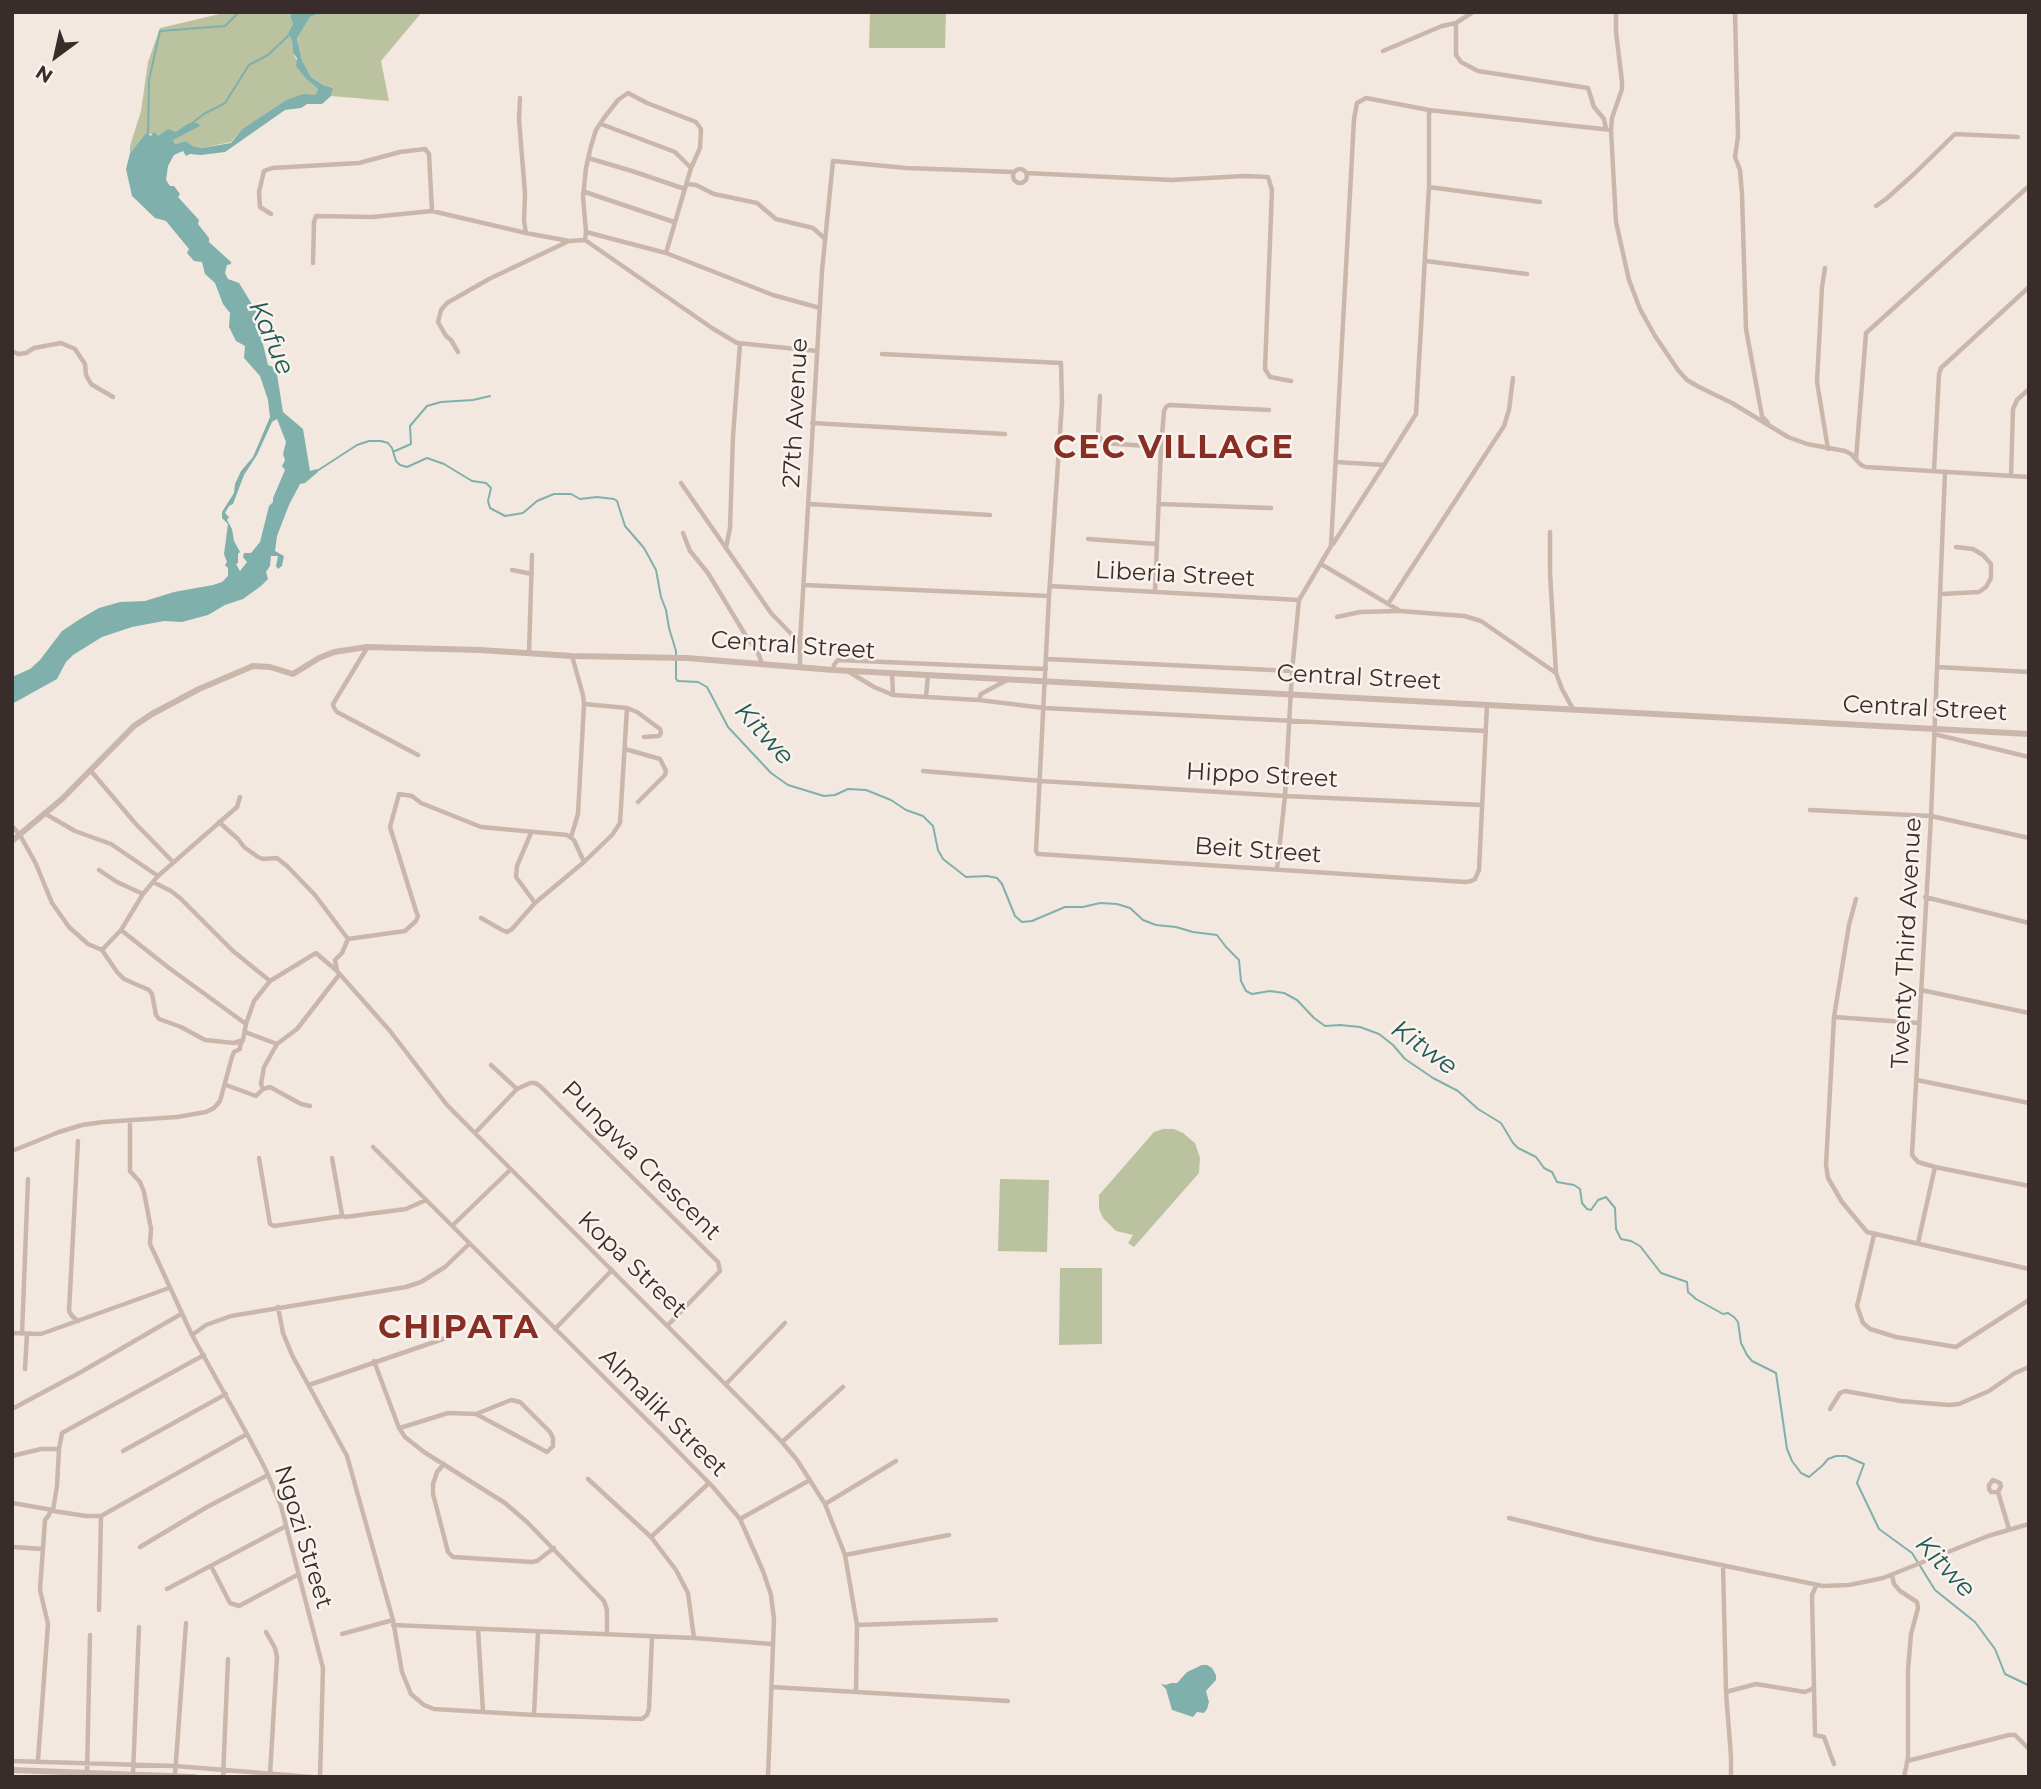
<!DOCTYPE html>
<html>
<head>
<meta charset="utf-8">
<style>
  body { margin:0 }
  #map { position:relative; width:2041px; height:1789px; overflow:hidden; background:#f3e8e0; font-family:Montserrat,sans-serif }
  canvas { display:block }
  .frame { position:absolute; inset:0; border:14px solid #392d2b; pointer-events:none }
  .north { position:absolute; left:21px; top:21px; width:70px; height:70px; -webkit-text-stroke:5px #faf2ed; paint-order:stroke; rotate:213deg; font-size:19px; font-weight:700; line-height:28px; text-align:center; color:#392d2b }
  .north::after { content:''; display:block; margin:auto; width:24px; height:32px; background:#392d2b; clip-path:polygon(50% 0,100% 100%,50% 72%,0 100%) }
</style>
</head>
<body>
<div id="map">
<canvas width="2041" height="1789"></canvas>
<div class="frame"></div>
<div class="north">N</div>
</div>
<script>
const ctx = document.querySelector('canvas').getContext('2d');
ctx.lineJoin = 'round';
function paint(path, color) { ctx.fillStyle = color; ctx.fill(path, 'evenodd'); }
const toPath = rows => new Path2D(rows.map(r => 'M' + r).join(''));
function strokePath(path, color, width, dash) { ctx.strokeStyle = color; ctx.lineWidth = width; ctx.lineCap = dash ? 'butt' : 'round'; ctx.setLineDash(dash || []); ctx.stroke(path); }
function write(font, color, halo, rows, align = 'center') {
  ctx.font = font + ' Montserrat,sans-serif'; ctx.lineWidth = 5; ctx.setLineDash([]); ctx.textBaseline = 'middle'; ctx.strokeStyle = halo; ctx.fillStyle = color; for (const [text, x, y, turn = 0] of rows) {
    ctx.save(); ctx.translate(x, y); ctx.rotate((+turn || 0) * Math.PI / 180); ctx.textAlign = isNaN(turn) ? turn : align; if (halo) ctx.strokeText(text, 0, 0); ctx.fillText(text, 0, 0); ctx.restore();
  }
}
const green = toPath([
  [228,12,291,12,290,16,293,24,288,33,292,41,293,53,306,79,318,89,315,95,286,100,242,129,231,142,202,148,193,146,186,141,175,144,173,140,180,135,191,131,158,136,146,133,130,153,130,146,141,111,148,62,160,28],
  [323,12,422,12,381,61,389,101,331,96,333,88,323,85,311,77,302,60,297,37,310,17],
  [870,12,946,12,945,48,869,48],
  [1163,1129,1174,1129,1183,1133,1195,1143,1200,1158,1199,1173,1134,1247,1128,1243,1133,1235,1116,1231,1103,1218,1099,1209,1099,1195,1154,1132],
  [1000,1179,1049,1180,1047,1252,998,1251],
  [1060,1268,1102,1268,1102,1344,1059,1345]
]);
const water = toPath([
  [292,12,323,12,310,17,297,38,302,60,311,77,323,85,333,88,331,96,322,104,307,104,301,108,285,110,225,152,201,155,190,154,186,156,183,151,174,155,168,166,166,180,170,186,174,186,180,194,178,197,199,220,198,224,209,238,209,242,231,262,231,264,227,265,225,273,228,279,239,283,261,319,260,332,268,365,276,368,283,412,303,429,310,471,317,469,318,472,305,483,300,484,289,505,277,536,275,551,284,556,282,566,278,569,276,566,278,556,271,556,270,566,266,572,268,579,261,586,243,599,225,605,208,615,182,622,164,621,132,627,102,637,73,655,66,662,57,679,12,704,12,677,30,669,40,660,62,631,80,619,99,608,120,602,145,601,174,592,213,585,222,582,228,576,228,568,225,565,227,562,224,554,228,524,222,518,222,512,234,493,235,484,241,471,253,457,270,417,268,400,260,376,244,358,245,346,236,341,229,327,230,313,223,304,215,283,205,274,202,262,194,261,187,253,189,249,166,221,155,218,132,196,126,169,130,153,146,133,151,136,154,132,158,136,168,129,176,132,189,123,198,123,200,126,173,140,175,144,186,141,193,146,202,148,231,143,242,129,286,100,303,94,315,95,318,89,306,79,296,66,297,58,293,53,292,41,288,33,293,24,290,16],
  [277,419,286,442,283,454,285,460,282,466,285,470,273,498,273,502,269,506,260,542,251,553,244,553,243,557,247,562,240,571,236,564,238,563,238,554,240,552,234,541,232,529,227,520,229,517,225,513,229,506,233,504,244,475,257,455,272,422],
  [1202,1665,1207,1665,1212,1668,1216,1675,1216,1680,1206,1691,1209,1702,1207,1709,1204,1713,1197,1712,1193,1717,1172,1710,1166,1689,1161,1684,1166,1685,1171,1683,1177,1683,1187,1672]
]);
const stream = toPath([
  [192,123,204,114,225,103,249,65,268,55,289,35],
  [148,136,149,80,160,31,225,26,239,12],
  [395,451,411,444,410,426,427,406,441,402,473,400,490,396],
  [317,471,357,445,369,441,381,441,388,443,392,448,396,461,400,465,407,467,427,458,444,464,472,481,486,483,491,488,488,501,490,508,505,516,523,513,537,501,554,494,571,494,580,499,597,497,614,499,617,501,625,526,644,548,656,570,661,597,666,610,669,628,676,651,676,679,678,681,698,682,707,687,728,727,771,773,788,785,824,796,835,795,848,789,866,790,891,800,906,810,923,816,933,826,938,850,943,859,966,877,987,876,997,878,1002,884,1015,916,1022,922,1032,921,1065,907,1083,907,1100,903,1117,904,1130,908,1143,920,1156,925,1176,927,1193,932,1217,935,1226,947,1239,960,1241,981,1246,991,1252,994,1270,991,1284,993,1297,1000,1314,1018,1325,1026,1340,1025,1360,1027,1379,1034,1393,1045,1405,1059,1433,1078,1458,1091,1478,1109,1501,1123,1513,1143,1518,1148,1536,1157,1544,1168,1552,1172,1557,1182,1574,1185,1580,1189,1582,1203,1587,1209,1591,1210,1598,1200,1606,1197,1615,1208,1616,1229,1621,1239,1631,1241,1640,1246,1661,1273,1687,1282,1688,1292,1696,1299,1723,1314,1728,1313,1734,1317,1738,1322,1741,1343,1747,1355,1752,1361,1776,1373,1787,1449,1792,1461,1801,1473,1809,1477,1823,1465,1828,1459,1836,1456,1846,1456,1864,1464,1857,1483,1879,1529,1912,1553,1935,1590,1975,1622,1995,1649,2005,1674,2026,1684,2029,1687]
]);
const minor = toPath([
  [1616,12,1616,32,1622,82,1622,89,1612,118,1611,130,1616,222,1629,280,1640,309,1655,336,1678,370,1687,380,1699,387,1732,403,1788,437,1807,444,1845,451,1851,454,1861,465,1866,467,2029,477],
  [1735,12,1738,136,1735,157,1740,170,1742,194,1746,329,1762,416,1768,423],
  [1456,23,1456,55,1461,62,1478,71,1588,88,1594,107,1604,119,1606,129],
  [1383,51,1442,26,1456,23,1473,12],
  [520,98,519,119,525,194,524,221,526,233],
  [601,124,675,152,691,168],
  [588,158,632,171,685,189],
  '1013 176a7 7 0 1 1 14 0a7 7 0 1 1-14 0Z',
  [1026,173,1172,180,1244,176,1268,177,1272,190,1265,369,1270,377,1291,381],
  [687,184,696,185,714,194,757,203,776,219,813,228,824,238],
  [1429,187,1540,202],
  [585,192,674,222],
  [1876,206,1886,199,1914,174,1955,134,2018,137],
  [271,214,260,207,259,192,264,171,272,168,359,163,400,152,425,149,429,154,432,211],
  [586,232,666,253,773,295,820,308],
  [585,240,586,232,583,197,586,168,591,146,596,130,604,118,618,100,628,93,647,103,696,122,701,129,700,148,691,168,666,253],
  [1426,261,1527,274],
  [313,263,314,222,316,216,372,217,432,211,526,233,569,241,585,240,712,328,737,343,817,351],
  [1825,268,1822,287,1817,382,1828,449],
  [12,351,18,354,26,353,34,348,61,343,75,349,85,364,86,375,91,384,113,397],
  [458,352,451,340,446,336,438,322,441,310,447,303,489,279,569,241],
  [882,354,1061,363,1062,403,1049,596,1036,851,1038,854,1466,882,1471,881,1475,879,1479,870,1487,705],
  [1100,396,1098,435,1104,443,1161,447],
  [812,423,1005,434],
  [1856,459,1866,333,2029,186],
  [1336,462,1384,465,1416,414,1429,187,1429,110],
  [1934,471,1939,374,1941,368,2029,287],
  [1945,472,1931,816,1912,1155,1918,1162,1935,1167,2029,1186],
  [2011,476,2013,409,2017,400,2029,389],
  [681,483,771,613,799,642],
  [809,504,990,515],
  [1159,504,1271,508],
  [1550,532,1550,573,1556,673,1562,689,1573,709],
  [683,533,690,551,708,573,749,641,757,650,762,664],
  [1088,539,1157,544],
  [1333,544,1384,465],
  [726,548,730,528,733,436,740,344],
  [1321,564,1400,611,1464,616,1481,621,1556,673],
  [512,570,532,574],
  [804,585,1049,596],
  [1050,586,1299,600],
  [1155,591,1161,447,1164,411,1166,407,1169,405,1269,410],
  [1942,594,1979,592,1986,587,1991,578,1991,564,1983,555,1973,549,1956,547],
  [1388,604,1504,426,1509,410,1513,378],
  [1337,617,1360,612,1399,611],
  [367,648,333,704,334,708,337,712,418,755],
  [529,653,532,555],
  [1047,659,1292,671],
  [800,667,800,642,822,271,833,161,906,168,1014,172],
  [1937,667,2029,672],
  [833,670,834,665,838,660,1046,669],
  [849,672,874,687,893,695,978,700],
  [892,673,893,695],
  [1007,680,981,694,979,700,1044,708,1486,731],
  [926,697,928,675],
  [627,708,637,712,660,729,661,733,659,736,644,737],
  [1934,734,2029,757],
  [625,749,660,759,666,771,665,775,638,802],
  [91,771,135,823,173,862],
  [923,771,1041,781,1285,796,1482,805],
  [1810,810,1931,816,2029,838],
  [44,813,75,831,111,844,158,876],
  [219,822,238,839,244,847,258,857,263,859,277,858,287,866,315,895,348,939],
  [12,826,20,835,36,864,52,903,69,927,88,944,102,950,117,972,124,979,149,990,152,994,156,1015,159,1019,181,1027,205,1040,234,1043,243,1040,246,1024,254,1001,270,981,316,953,337,971,390,1031,447,1105,754,1413,782,1442,797,1460,825,1504,845,1555,857,1625,856,1692],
  [531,833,517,866,516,877,535,903],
  [571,837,578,814,584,704],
  [1277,869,1285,796,1292,671,1299,600,1331,546,1354,119,1357,103,1366,98,1429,110,1611,130],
  [99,870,117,882,143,894],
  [153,882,171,891,180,898,233,951,270,981],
  [1925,897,2029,923],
  [1856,899,1849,925,1834,1017,1826,1165,1828,1178,1842,1202,1867,1232,2029,1269],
  [481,918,502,930,507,932,512,929,535,903,584,862,612,835,620,823,627,708,584,704,583,695,572,656],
  [121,930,169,968,246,1024],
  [348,939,405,931,416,921,418,916,416,911,390,827,399,794,412,796,421,803,481,827,567,835,574,840,584,862],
  [102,950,121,930,143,894,158,876,237,807,240,797],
  [337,970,335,960,342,953,348,939],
  [1921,990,2029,1013],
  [1834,1017,1919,1023],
  [245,1032,277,1044],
  [491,1065,517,1089],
  [1917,1080,2029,1103],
  [226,1085,256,1096,263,1089],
  [310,1106,301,1104,270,1087,263,1089,261,1084,264,1067,277,1044,297,1029,339,975],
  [130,1120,130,1171,140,1182,144,1192,151,1229,150,1244,192,1335,247,1434,265,1468,281,1506,323,1668,320,1777],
  [475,1133,517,1089,530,1083,535,1083,540,1086,718,1262,720,1271,668,1325],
  [373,1147,665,1438,713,1487,740,1519,763,1571,771,1595,774,1619,768,1777],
  [12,1151,59,1132,82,1125,103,1122,177,1117,206,1112,214,1108,220,1101,232,1057,234,1052,240,1049,240,1045,243,1040],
  [259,1158,270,1224,274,1226,343,1216],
  [332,1158,342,1215,345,1217,406,1209,426,1200],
  [452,1226,510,1170],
  [1874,1235,1857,1306,1863,1323,1870,1329,1896,1337,1956,1347,2029,1300],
  [1918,1243,1935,1167],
  [278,1307,283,1333,292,1355,347,1456,393,1620,402,1672,411,1694,424,1705,434,1709,534,1715,642,1719,647,1715,649,1709,652,1637],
  [78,1321,72,1316,69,1311,78,1141],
  [555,1329,612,1270],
  [12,1333,41,1334,169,1288],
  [22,1334,28,1179],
  [192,1335,206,1325,231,1316,406,1287,421,1282,445,1267,469,1244],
  [374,1361,399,1428,405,1437,424,1452,505,1503,527,1522,604,1601,607,1610,607,1634],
  [25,1369,27,1334],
  [726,1384,785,1323],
  [309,1385,446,1338],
  [12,1409,81,1372,181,1314],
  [1830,1409,1840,1393,1845,1391,1901,1401,1949,1405,1959,1404,1989,1391,2015,1373,2029,1367],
  [400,1428,448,1413,476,1414,547,1452,553,1446,553,1438,550,1432,520,1402,511,1400,476,1414],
  [782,1442,843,1387],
  [123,1451,226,1394],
  [12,1456,41,1449,59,1449],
  [444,1464,437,1472,433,1484,433,1494,448,1552,453,1557,532,1562,537,1561,554,1548],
  [588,1479,651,1537,676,1570,688,1593,694,1638],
  [1998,1492,1991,1492,1989,1489,1989,1485,1993,1480,2000,1483,2001,1486,1998,1492,2009,1529],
  [12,1503,53,1510],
  [825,1504,896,1461],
  [53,1511,86,1516,101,1516,247,1434],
  [1509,1518,1595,1539,1823,1586,1849,1585,1883,1578,1988,1536,2029,1524],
  [740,1519,810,1480],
  [651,1537,709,1483],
  [12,1547,43,1549],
  [140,1547,207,1507,268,1475],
  [845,1555,949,1535],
  [1723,1565,1726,1692,1731,1757,1731,1777],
  [211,1566,230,1603,239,1606,299,1574],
  [1892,1575,1894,1584,1900,1591,1917,1602,1918,1608,1911,1634,1908,1670,1908,1758,1904,1777],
  [1816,1586,1812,1595,1815,1735,1824,1737,1834,1764],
  [167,1589,286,1526],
  [99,1610,101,1516],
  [393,1625,694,1638,772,1644],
  [857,1625,996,1620],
  [478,1629,483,1712],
  [266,1632,275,1648,277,1657,270,1774],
  [342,1634,393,1620],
  [772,1687,1008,1701],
  [1726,1692,1756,1684,1805,1692,1814,1688],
  [534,1715,538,1632],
  [38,1760,48,1624,40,1590,45,1520,49,1515,50,1511,53,1510,57,1486,59,1449,62,1433,204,1355],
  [12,1761,175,1766,312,1777],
  [1907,1761,2009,1735,2015,1735,2029,1749],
  [87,1773,90,1635],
  [133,1774,139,1627],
  [175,1775,186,1623],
  [223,1777,228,1659]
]);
const tertiary = toPath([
  [12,841,62,799,134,726,152,714,199,689,253,666,270,667,293,674,319,658,334,652,367,647,480,650,572,656,687,658,833,670,2029,734],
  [12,1770,194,1777]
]);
const streetNames = [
  ["27th Avenue",796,413,-87],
  ["Liberia Street",1175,575,3],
  ["Central Street",793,646,4],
  ["Central Street",1359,678,3],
  ["Central Street",1925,709,3],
  ["Hippo Street",1262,776,3],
  ["Beit Street",1258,851,4],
  ["Twenty Third Avenue",1907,943,-87],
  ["Pungwa Crescent",641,1161,45],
  ["Kopa Street",632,1265,44],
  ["Almalik Street",663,1413,45],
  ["Ngozi Street",303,1537,73]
];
const waterNames = [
  ["Kafue",271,338,67],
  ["Kitwe",764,734,48],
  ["Kitwe",1424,1048,36],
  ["Kitwe",1945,1567,47]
];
const districtNames = [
  ["CEC VILLAGE",1174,449],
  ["CHIPATA",459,1329]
];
paint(green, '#bbc2a0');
paint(water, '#80b0ab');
strokePath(stream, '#80b0ab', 2);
strokePath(minor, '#cbb6ac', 4.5);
strokePath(tertiary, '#cbb6ac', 6);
write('24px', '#392d2b', '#faf2ed', streetNames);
write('italic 26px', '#215b57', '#faf2ed', waterNames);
ctx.letterSpacing = '2px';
write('bold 32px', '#872f25', '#faf2ed', districtNames);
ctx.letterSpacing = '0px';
</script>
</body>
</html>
